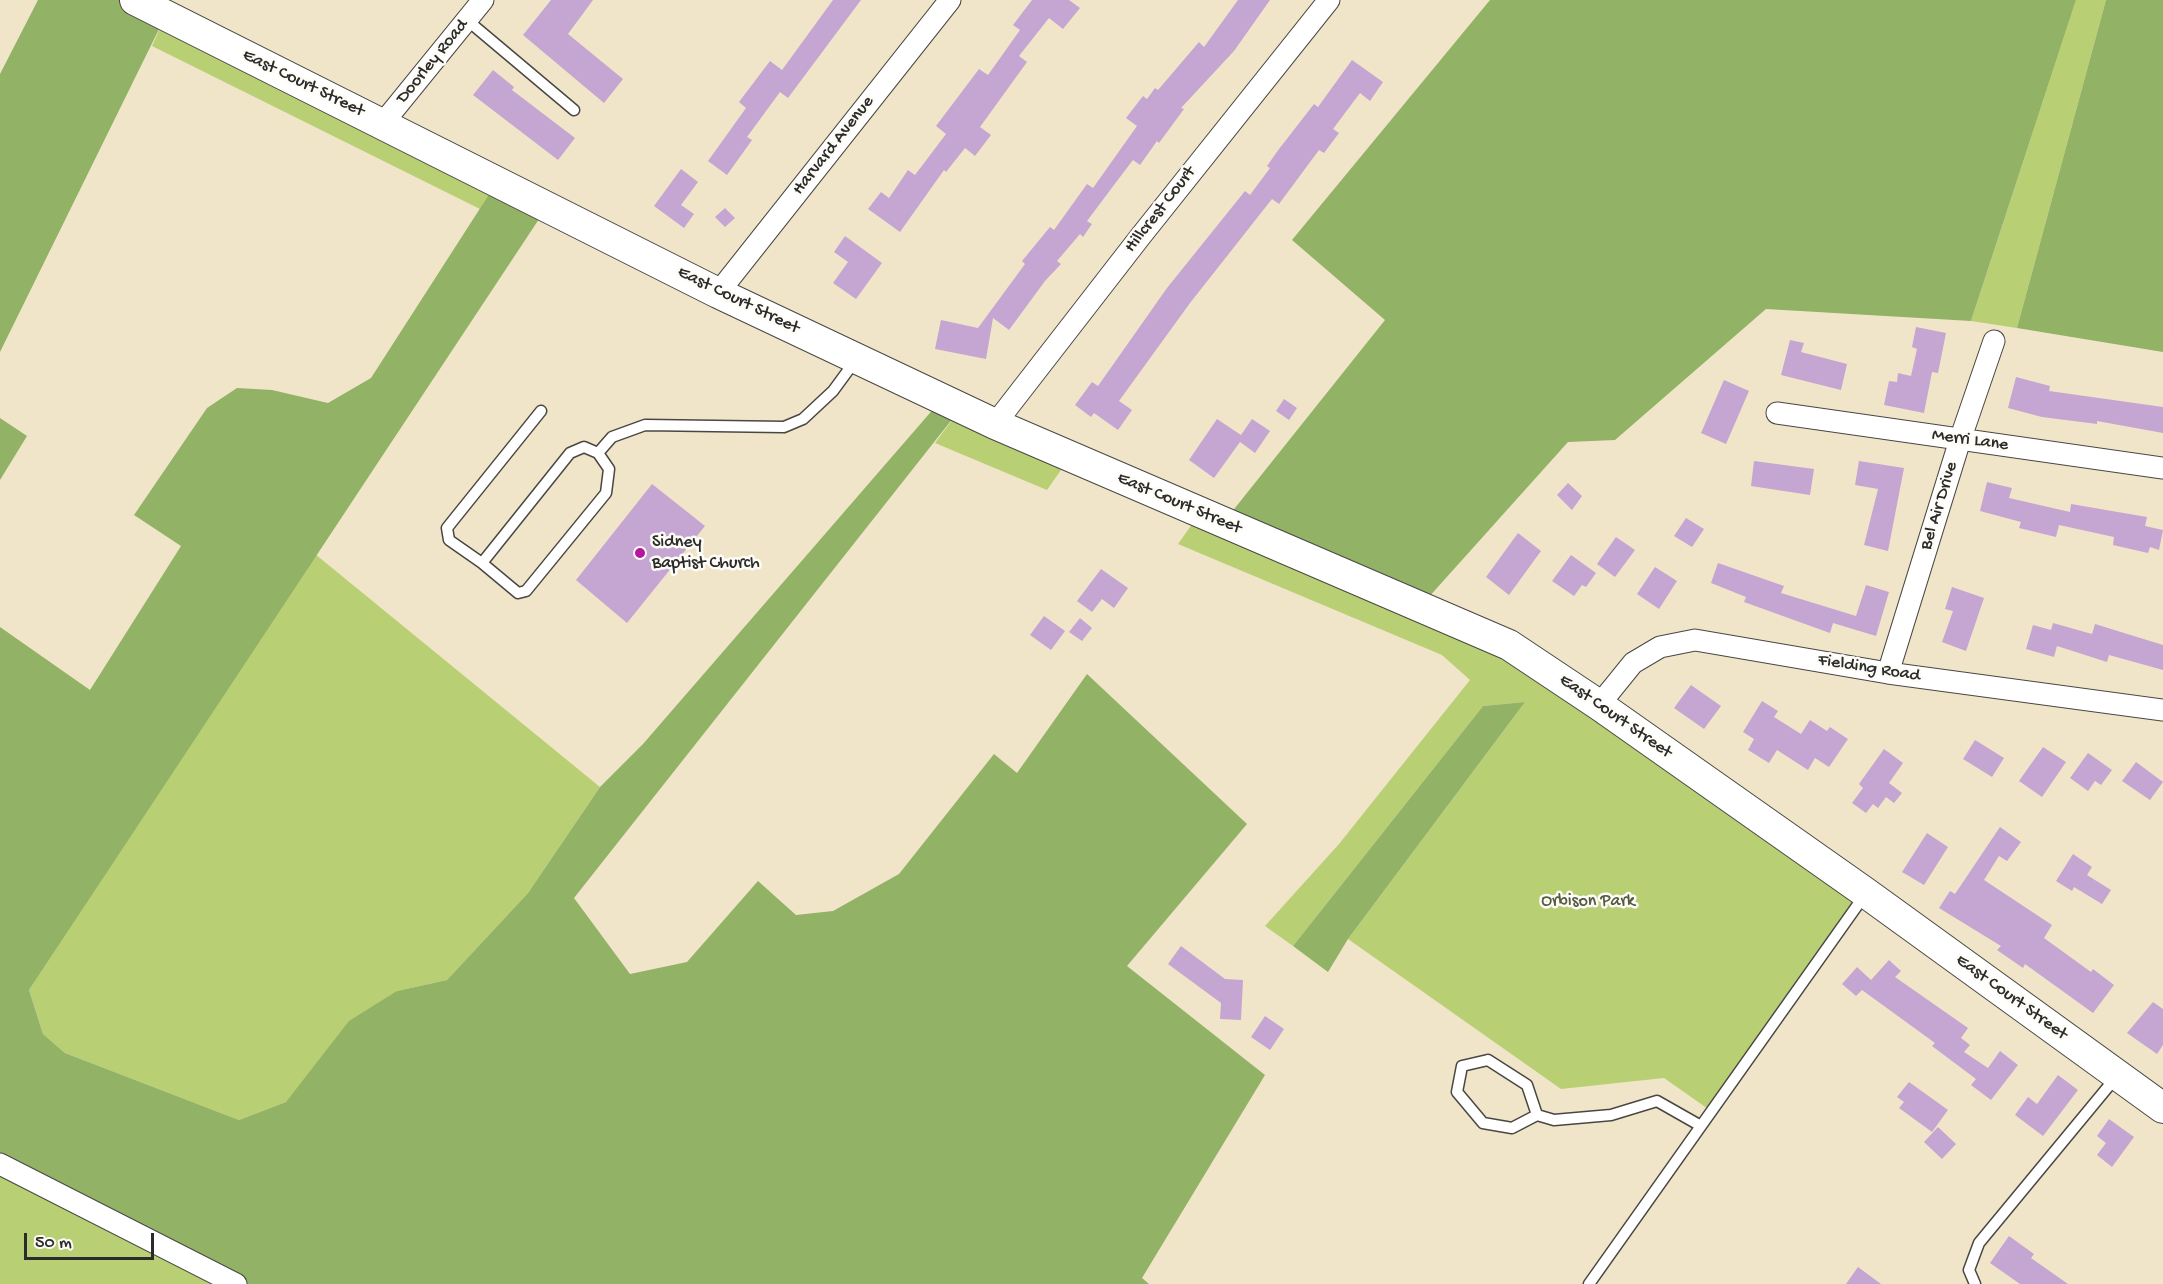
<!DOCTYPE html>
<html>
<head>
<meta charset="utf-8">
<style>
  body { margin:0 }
  #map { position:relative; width:2163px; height:1284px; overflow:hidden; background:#f1e5c9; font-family:"Gochi Hand",sans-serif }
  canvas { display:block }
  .scale { position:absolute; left:24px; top:1233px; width:130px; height:27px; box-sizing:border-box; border:3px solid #2b2b2b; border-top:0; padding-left:8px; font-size:18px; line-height:21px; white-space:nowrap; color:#2b2b2b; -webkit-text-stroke:4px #fdfcf7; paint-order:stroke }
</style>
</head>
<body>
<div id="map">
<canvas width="2163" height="1284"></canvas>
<div class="scale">50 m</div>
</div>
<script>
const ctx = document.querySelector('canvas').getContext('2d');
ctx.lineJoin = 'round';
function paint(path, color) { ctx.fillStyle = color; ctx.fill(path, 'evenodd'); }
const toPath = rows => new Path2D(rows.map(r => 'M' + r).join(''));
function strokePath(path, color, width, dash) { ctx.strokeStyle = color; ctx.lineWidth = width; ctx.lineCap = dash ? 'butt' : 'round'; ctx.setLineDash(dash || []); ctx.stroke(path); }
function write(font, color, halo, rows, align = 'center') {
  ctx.font = font + ' "Gochi Hand",sans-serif'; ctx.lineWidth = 5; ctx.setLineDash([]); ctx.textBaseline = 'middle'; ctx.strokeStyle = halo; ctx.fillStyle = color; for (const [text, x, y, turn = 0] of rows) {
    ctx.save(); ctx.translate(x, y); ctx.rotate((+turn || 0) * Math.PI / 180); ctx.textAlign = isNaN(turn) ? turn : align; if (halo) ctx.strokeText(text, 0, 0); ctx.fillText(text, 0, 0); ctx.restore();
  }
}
const green = toPath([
  [2076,0,2106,0,2017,328,1971,321],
  [166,15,497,182,480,209,152,46],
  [961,408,1070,457,1047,490,935,443],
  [1200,513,1509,645,1866,893,1711,1111,1664,1078,1561,1089,1348,939,1525,702,1483,706,1293,946,1265,926,1339,844,1470,680,1442,655,1178,544],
  [315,554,600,787,528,893,447,980,397,991,319,1063,286,1102,239,1120,65,1053,43,1034,29,990],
  [0,1164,236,1284,0,1284]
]);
const forest = toPath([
  [38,0,135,0,166,15,0,352,0,74],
  [1490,0,2076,0,1971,321,1766,309,1615,440,1568,442,1419,608,1223,523,1385,320,1292,240],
  [2106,0,2163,0,2163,352,2017,328],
  [497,182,547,207,29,990,43,1034,65,1053,239,1120,286,1102,349,1021,397,991,447,980,528,893,600,787,643,744,942,399,961,408,574,898,630,974,687,962,758,881,796,915,833,911,899,874,994,754,1017,773,1087,674,1247,824,1127,966,1265,1075,1142,1278,1149,1284,236,1284,0,1164,0,627,90,690,181,546,134,515,207,408,237,388,272,390,328,403,371,378],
  [0,418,27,436,0,480],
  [1525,702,1348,939,1328,972,1293,946,1483,706]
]);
const building = toPath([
  [551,0,593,0,568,34,623,79,604,103,523,35],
  [833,0,861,0,788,98,780,92,747,137,752,140,727,175,708,161,746,108,739,102,770,61,782,70],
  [1032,0,1069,0,1080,8,1063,29,1049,18,1019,56,1027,62,980,127,991,135,975,156,965,148,946,172,944,170,900,232,868,209,881,192,889,198,908,170,915,175,946,134,936,126,979,69,988,75,1020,30,1013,25],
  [1238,0,1270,0,1234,51,1181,108,1184,109,1159,143,1157,141,1140,165,1133,160,1114,185,1087,221,1092,224,1083,237,1080,234,1057,261,1061,264,1045,281,1009,330,993,318,986,359,935,349,941,320,978,328,1025,264,1022,261,1050,227,1054,230,1087,184,1093,188,1137,126,1126,118,1143,96,1147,99,1155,88,1158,90,1199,42,1204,47],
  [1352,60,1383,82,1370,101,1360,93,1333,129,1339,133,1324,153,1319,150,1279,204,1272,199,1190,303,1119,401,1132,410,1118,430,1094,413,1091,417,1075,405,1092,382,1098,386,1167,288,1245,191,1250,195,1270,168,1267,166,1279,149,1314,104,1318,107],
  [493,70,514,87,512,90,575,138,558,160,473,95],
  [681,169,698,182,681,205,694,214,684,228,654,206],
  [725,208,735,218,725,227,715,217],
  [845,236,882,263,856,299,833,283,848,262,834,252],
  [1916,327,1946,333,1938,373,1932,372,1924,413,1884,405,1889,381,1897,382,1898,373,1911,376,1917,349,1912,347],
  [1790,340,1804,343,1801,352,1847,364,1841,390,1781,375],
  [2016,377,2050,386,2049,391,2163,407,2163,433,2097,421,2097,424,2042,417,2008,408],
  [1724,380,1749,391,1726,444,1701,433],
  [1284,399,1297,408,1289,420,1276,411],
  [1217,419,1241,435,1252,419,1270,431,1255,453,1240,442,1214,478,1189,460],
  [1754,461,1814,469,1810,495,1751,486],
  [1859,461,1904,468,1888,551,1864,545,1878,489,1855,485],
  [1987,482,2012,488,2009,498,2070,512,2071,504,2147,517,2145,526,2163,530,2159,550,2150,547,2148,553,2113,545,2114,537,2059,525,2056,537,2019,528,2021,522,1980,511],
  [1568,483,1582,496,1572,510,1557,495],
  [652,484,705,526,627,623,576,580],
  [1686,518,1704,529,1692,547,1674,536],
  [1518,533,1541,551,1509,595,1486,577],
  [1616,537,1635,550,1615,577,1597,564],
  [1571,555,1596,573,1586,587,1582,585,1574,596,1552,581],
  [1718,563,1784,586,1781,593,1856,616,1866,585,1889,592,1876,636,1833,623,1830,633,1744,602,1746,597,1711,583],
  [1655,567,1677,581,1659,609,1637,594],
  [1101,569,1128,588,1114,608,1102,599,1092,612,1077,601],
  [1952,587,1984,598,1966,651,1942,642,1953,611,1945,609],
  [1044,616,1065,631,1051,650,1030,635],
  [1080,618,1092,628,1082,641,1069,632],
  [2053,623,2092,634,2095,624,2163,645,2163,670,2109,655,2107,662,2057,646,2054,657,2026,649,2033,625,2051,630],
  [1691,685,1721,706,1704,729,1674,708],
  [1762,701,1778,711,1774,717,1801,734,1810,720,1827,731,1830,727,1848,739,1829,767,1815,758,1808,770,1777,750,1769,763,1748,750,1754,739,1743,732],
  [1975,740,2004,758,1992,777,1963,759],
  [2043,747,2066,762,2042,797,2019,781],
  [1884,749,1903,763,1889,783,1902,793,1894,803,1886,797,1878,808,1873,804,1866,813,1852,803,1863,788,1859,784],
  [2088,753,2112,770,2101,785,2095,781,2088,791,2070,778],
  [2136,762,2163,782,2150,800,2122,781],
  [2000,827,2021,842,2007,861,1999,856,1984,880,2052,925,2044,938,2091,972,2093,969,2114,985,2093,1013,2025,964,2023,968,1997,950,2001,946,1939,908,1950,891,1955,894],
  [1927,833,1948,847,1924,885,1902,872],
  [2073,854,2092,867,2087,875,2111,890,2102,904,2074,887,2072,891,2056,881],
  [1181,946,1225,979,1243,980,1241,1020,1220,1019,1221,1003,1168,964],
  [1889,960,1901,971,1895,977,1968,1028,1961,1038,1970,1045,1964,1052,1988,1068,2000,1051,2018,1065,1991,1100,1971,1085,1976,1079,1932,1046,1935,1043,1862,990,1856,996,1842,984,1857,967,1871,980],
  [2153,1002,2163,1009,2163,1045,2157,1054,2127,1033],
  [1265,1016,1284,1029,1270,1050,1251,1037],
  [2058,1075,2078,1090,2043,1136,2015,1115,2028,1097,2037,1104],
  [1909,1082,1948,1110,1932,1132,1899,1108,1904,1102,1897,1097],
  [2109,1119,2134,1137,2112,1167,2097,1155,2106,1143,2097,1136],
  [1938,1127,1956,1144,1942,1159,1924,1142],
  [2009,1236,2034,1254,2031,1258,2068,1284,2020,1284,1990,1263],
  [1858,1267,1881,1284,1846,1284]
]);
const lane = toPath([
  [467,20,574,110],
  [598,453,609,469,606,493,526,591,518,593,482,563,570,453,584,447,598,453,612,437,645,425,784,427,803,419,833,391,855,361],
  [482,563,449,540,447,528,541,411],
  [1488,1060,1527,1085,1537,1115,1512,1128,1483,1123,1457,1092,1462,1066,1488,1060],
  [1537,1115,1554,1120,1611,1115,1657,1101,1701,1126],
  [1589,1284,1864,896],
  [1975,1284,1969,1270,1979,1243,2117,1076]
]);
const street = toPath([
  [383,123,483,0],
  [718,293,950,0],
  [1777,413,2163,468],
  [995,424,1140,237,1329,0],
  [1888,673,1960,440,1994,341],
  [1599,705,1633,663,1660,647,1695,640,1888,673,2163,710],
  [0,1164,236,1284]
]);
const secondary = toPath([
  [135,0,718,293,995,424,1509,645,1599,705,1866,893,2163,1108]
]);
const markers = [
  [640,553,6,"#b5179e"]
];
const streetNames = [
  ["Doorley Road",433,62,-51],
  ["East Court Street",303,84,26],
  ["Harvard Avenue",834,146,-52],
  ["Hillcrest Court",1161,210,-52],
  ["East Court Street",738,301,26],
  ["Merri Lane",1970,441,8],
  ["East Court Street",1179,504,23],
  ["Bel Air Drive",1940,506,-73],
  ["Fielding Road",1869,669,9],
  ["East Court Street",1615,717,35],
  ["East Court Street",2011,998,36]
];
const poiNames = [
  ["Sidney",652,543],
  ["Baptist Church",652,564]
];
const parkNames = [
  ["Orbison Park",1588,902]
];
paint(green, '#b8cf74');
paint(forest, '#92b266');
paint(building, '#c5a5d1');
strokePath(lane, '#494743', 13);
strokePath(street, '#494743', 23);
strokePath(secondary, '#494743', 32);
strokePath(lane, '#fff', 10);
strokePath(street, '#fff', 21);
strokePath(secondary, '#fff', 30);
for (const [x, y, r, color] of markers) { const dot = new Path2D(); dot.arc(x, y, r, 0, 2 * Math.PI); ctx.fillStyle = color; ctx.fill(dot); strokePath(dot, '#fdfcf7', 2); }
write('18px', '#2b2b2b', '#fdfcf7', streetNames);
write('18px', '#2b2b2b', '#fdfcf7', poiNames, 'left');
write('18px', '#555c41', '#fdfcf7', parkNames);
</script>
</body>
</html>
